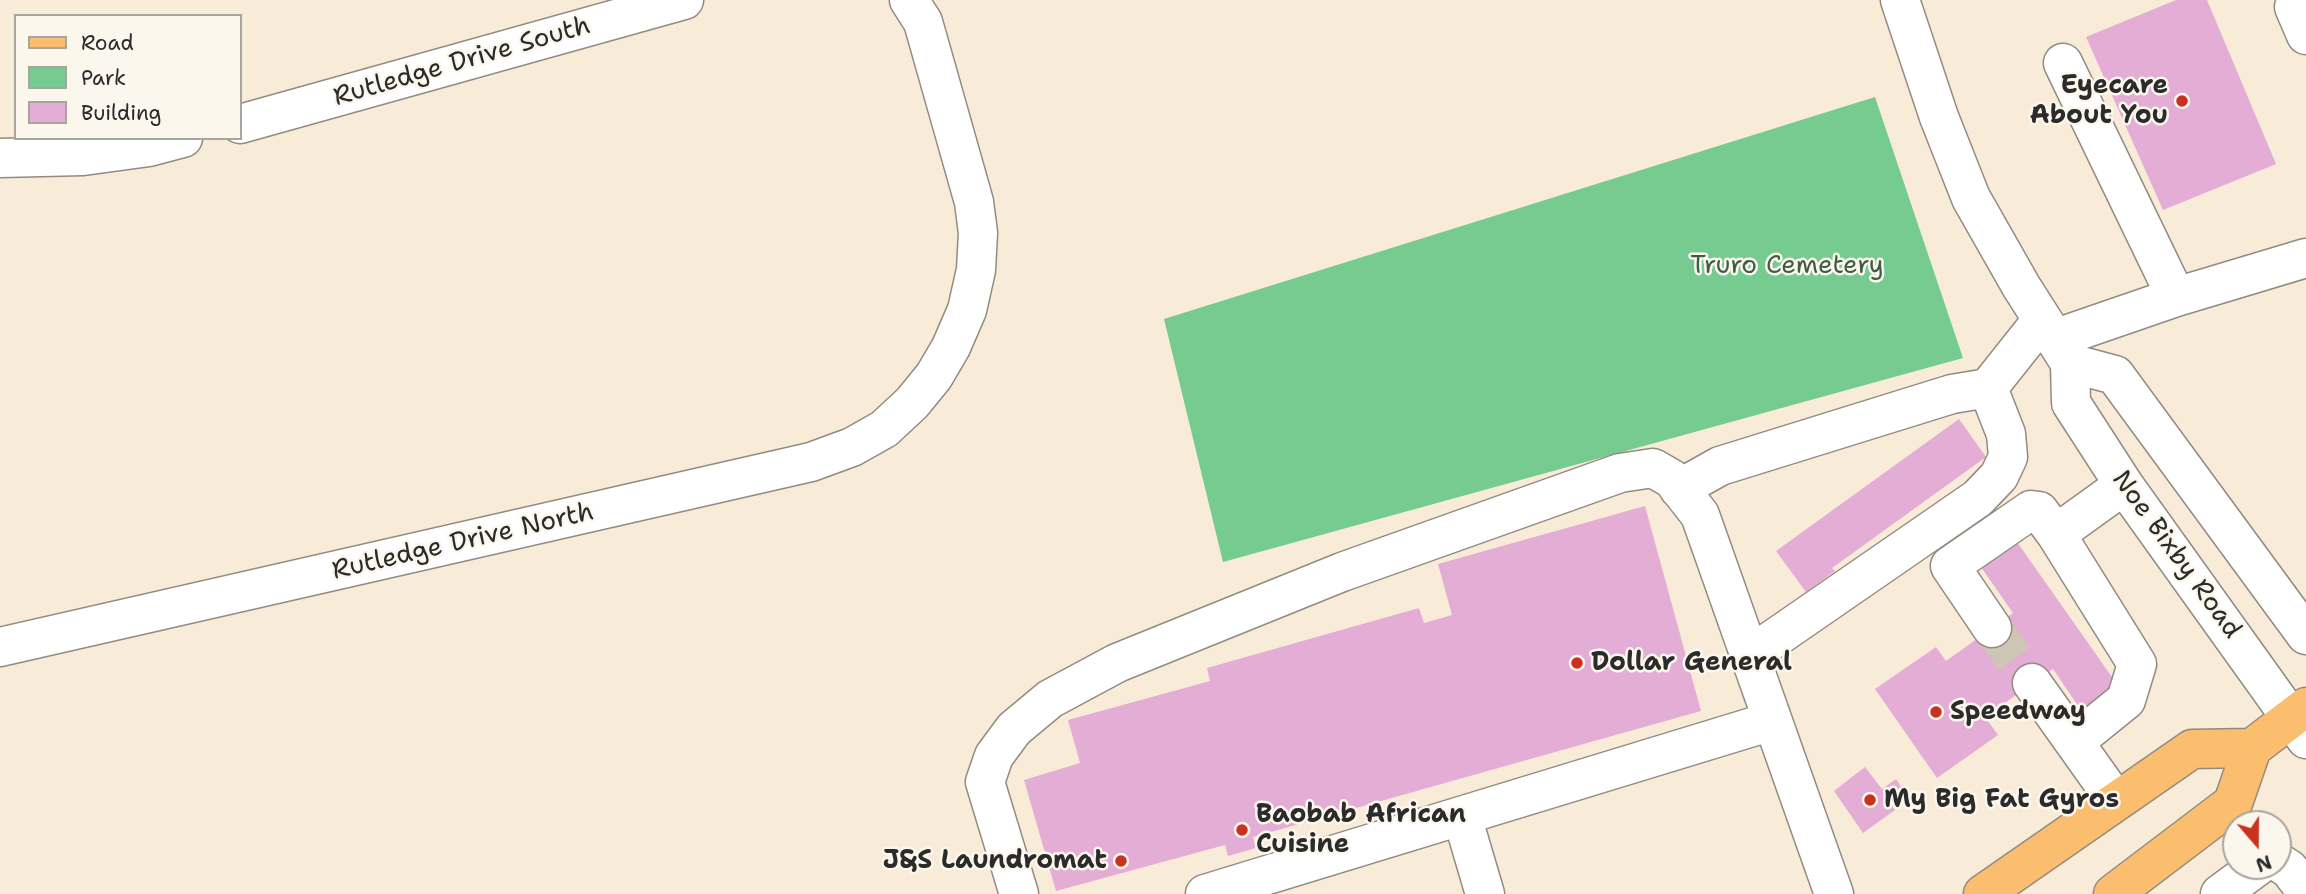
<!DOCTYPE html>
<html>
<head>
<meta charset="utf-8">
<style>
  body { margin:0 }
  #map { position:relative; width:2306px; height:894px; overflow:hidden; background:#f8ebd8; font-family:"Shantell Sans",sans-serif }
  canvas { display:block }
  .legend { position:absolute; left:14px; top:14px; width:228px; height:126px; box-sizing:border-box; background:#fbf7ec; border:2px solid #a8a59f; margin:0; padding:9px 12px; list-style:none; font-size:21px; color:#2b2b2b }
  .legend li { display:flex; align-items:center; gap:14px; height:35px }
  .legend b { width:35px; border:2px solid #a8a59f }
  .north { position:absolute; left:2222px; top:810px; width:70px; height:70px; box-sizing:border-box; background:#fbf7ec; border:2px solid #a8a59f; border-radius:50%; rotate:160deg; font-size:19px; font-weight:700; line-height:28px; text-align:center; color:#2b2b2b }
  .north::after { content:''; display:block; margin:auto; width:24px; height:32px; background:#c8321e; clip-path:polygon(50% 0,100% 100%,50% 72%,0 100%) }
</style>
</head>
<body>
<div id="map">
<canvas width="2306" height="894"></canvas>
<ul class="legend">
<li><b style="height:9px;background:#fabe6e"></b>Road</li>
<li><b style="height:19px;background:#75cb90"></b>Park</li>
<li><b style="height:19px;background:#e3add6"></b>Building</li>
</ul>
<div class="north">N</div>
</div>
<script>
const ctx = document.querySelector('canvas').getContext('2d');
ctx.lineJoin = 'round';
function paint(path, color) { ctx.fillStyle = color; ctx.fill(path, 'evenodd'); }
const toPath = rows => new Path2D(rows.map(r => 'M' + r).join(''));
function strokePath(path, color, width, dash) { ctx.strokeStyle = color; ctx.lineWidth = width; ctx.lineCap = dash ? 'butt' : 'round'; ctx.setLineDash(dash || []); ctx.stroke(path); }
function write(font, color, halo, rows, align = 'center') {
  ctx.font = font + ' "Shantell Sans",sans-serif'; ctx.lineWidth = 5; ctx.setLineDash([]); ctx.textBaseline = 'middle'; ctx.strokeStyle = halo; ctx.fillStyle = color; for (const [text, x, y, turn = 0] of rows) {
    ctx.save(); ctx.translate(x, y); ctx.rotate((+turn || 0) * Math.PI / 180); ctx.textAlign = isNaN(turn) ? turn : align; if (halo) ctx.strokeText(text, 0, 0); ctx.fillText(text, 0, 0); ctx.restore();
  }
}
const green = toPath([
  [1875,97,1963,358,1223,562,1164,319]
]);
const building = toPath([
  [2176,0,2207,0,2276,164,2163,210,2086,37],
  [1959,419,1986,457,1832,568,1835,571,1806,592,1776,551],
  [1645,506,1701,711,1253,837,1256,848,1228,856,1225,845,1056,891,1024,780,1080,763,1068,720,1210,681,1207,668,1419,608,1424,623,1452,615,1438,564],
  [2010,532,2119,687,2083,713,2053,669,1985,717,1998,735,1937,778,1875,689,1936,647,1946,661,2013,613,1974,557],
  [1865,767,1882,789,1896,779,1907,796,1892,805,1895,810,1863,833,1834,791]
]);
const minorTunnel = toPath([
  [1992,628,2032,683]
]);
const minor = toPath([
  [1900,0,1939,117,1971,198,2021,286,2070,363,2071,403,2124,485,2306,739],
  [2294,7,2306,35],
  [2063,63,2176,297],
  [240,124,684,0],
  [0,158,83,156,149,147,183,138],
  [2054,339,2176,297,2306,258],
  [2070,363,2115,375,2306,635],
  [1679,489,1720,466,1952,394,1988,388,2042,320],
  [1992,628,1950,566,2031,510,2039,511,2056,534],
  [0,647,811,462,852,447,884,429,912,403,934,376,951,347,967,310,976,270,978,233,974,202,923,22,909,0],
  [1749,656,1978,498,1999,476,2008,457,2006,434,1988,388],
  [2032,683,2074,742],
  [2116,801,2074,742,2126,700,2137,664,2056,534,2124,485],
  [1462,816,1485,894],
  [2278,862,2289,869,2306,891],
  [1019,894,985,782,994,756,1014,729,1050,699,1117,663,1342,572,1620,473,1653,468,1672,479,1700,515,1834,894],
  [1205,894,1772,721],
  [2220,894,2258,866]
]);
const major = toPath([
  [1983,894,2192,749,2252,748],
  [2113,894,2233,803,2252,748,2306,707]
]);
const markers = [
  [2182,101,7,"#c8321e"],
  [1577,663,7,"#c8321e"],
  [1936,712,7,"#c8321e"],
  [1870,800,7,"#c8321e"],
  [1242,830,7,"#c8321e"],
  [1121,861,7,"#c8321e"]
];
const streetNames = [
  ["Rutledge Drive South",462,62,-16],
  ["Rutledge Drive North",463,542,-13],
  ["Noe Bixby Road",2176,555,54]
];
const poiNames = [
  ["Eyecare",2168,86,"right"],
  ["About You",2168,116,"right"],
  ["Dollar General",1591,663],
  ["Speedway",1950,712],
  ["My Big Fat Gyros",1884,800],
  ["Baobab African",1256,815],
  ["Cuisine",1256,845],
  ["J&S Laundromat",1107,861,"right"]
];
const parkNames = [
  ["Truro Cemetery",1787,266]
];
paint(green, '#75cb90');
paint(building, '#e3add6');
strokePath(minorTunnel, '#cfc5b5', 38, [38, 19]);
strokePath(minor, '#928b82', 41);
strokePath(major, '#928b82', 41);
strokePath(minor, '#fff', 38);
strokePath(major, '#fabe6e', 38);
for (const [x, y, r, color] of markers) { const dot = new Path2D(); dot.arc(x, y, r, 0, 2 * Math.PI); ctx.fillStyle = color; ctx.fill(dot); strokePath(dot, '#fbf7ec', 2.5); }
write('26px', '#2b2b2b', '#fbf7ec', streetNames);
write('bold 26px', '#2b2b2b', '#fbf7ec', poiNames, 'left');
write('26px', '#415b49', '#fbf7ec', parkNames);
</script>
</body>
</html>
